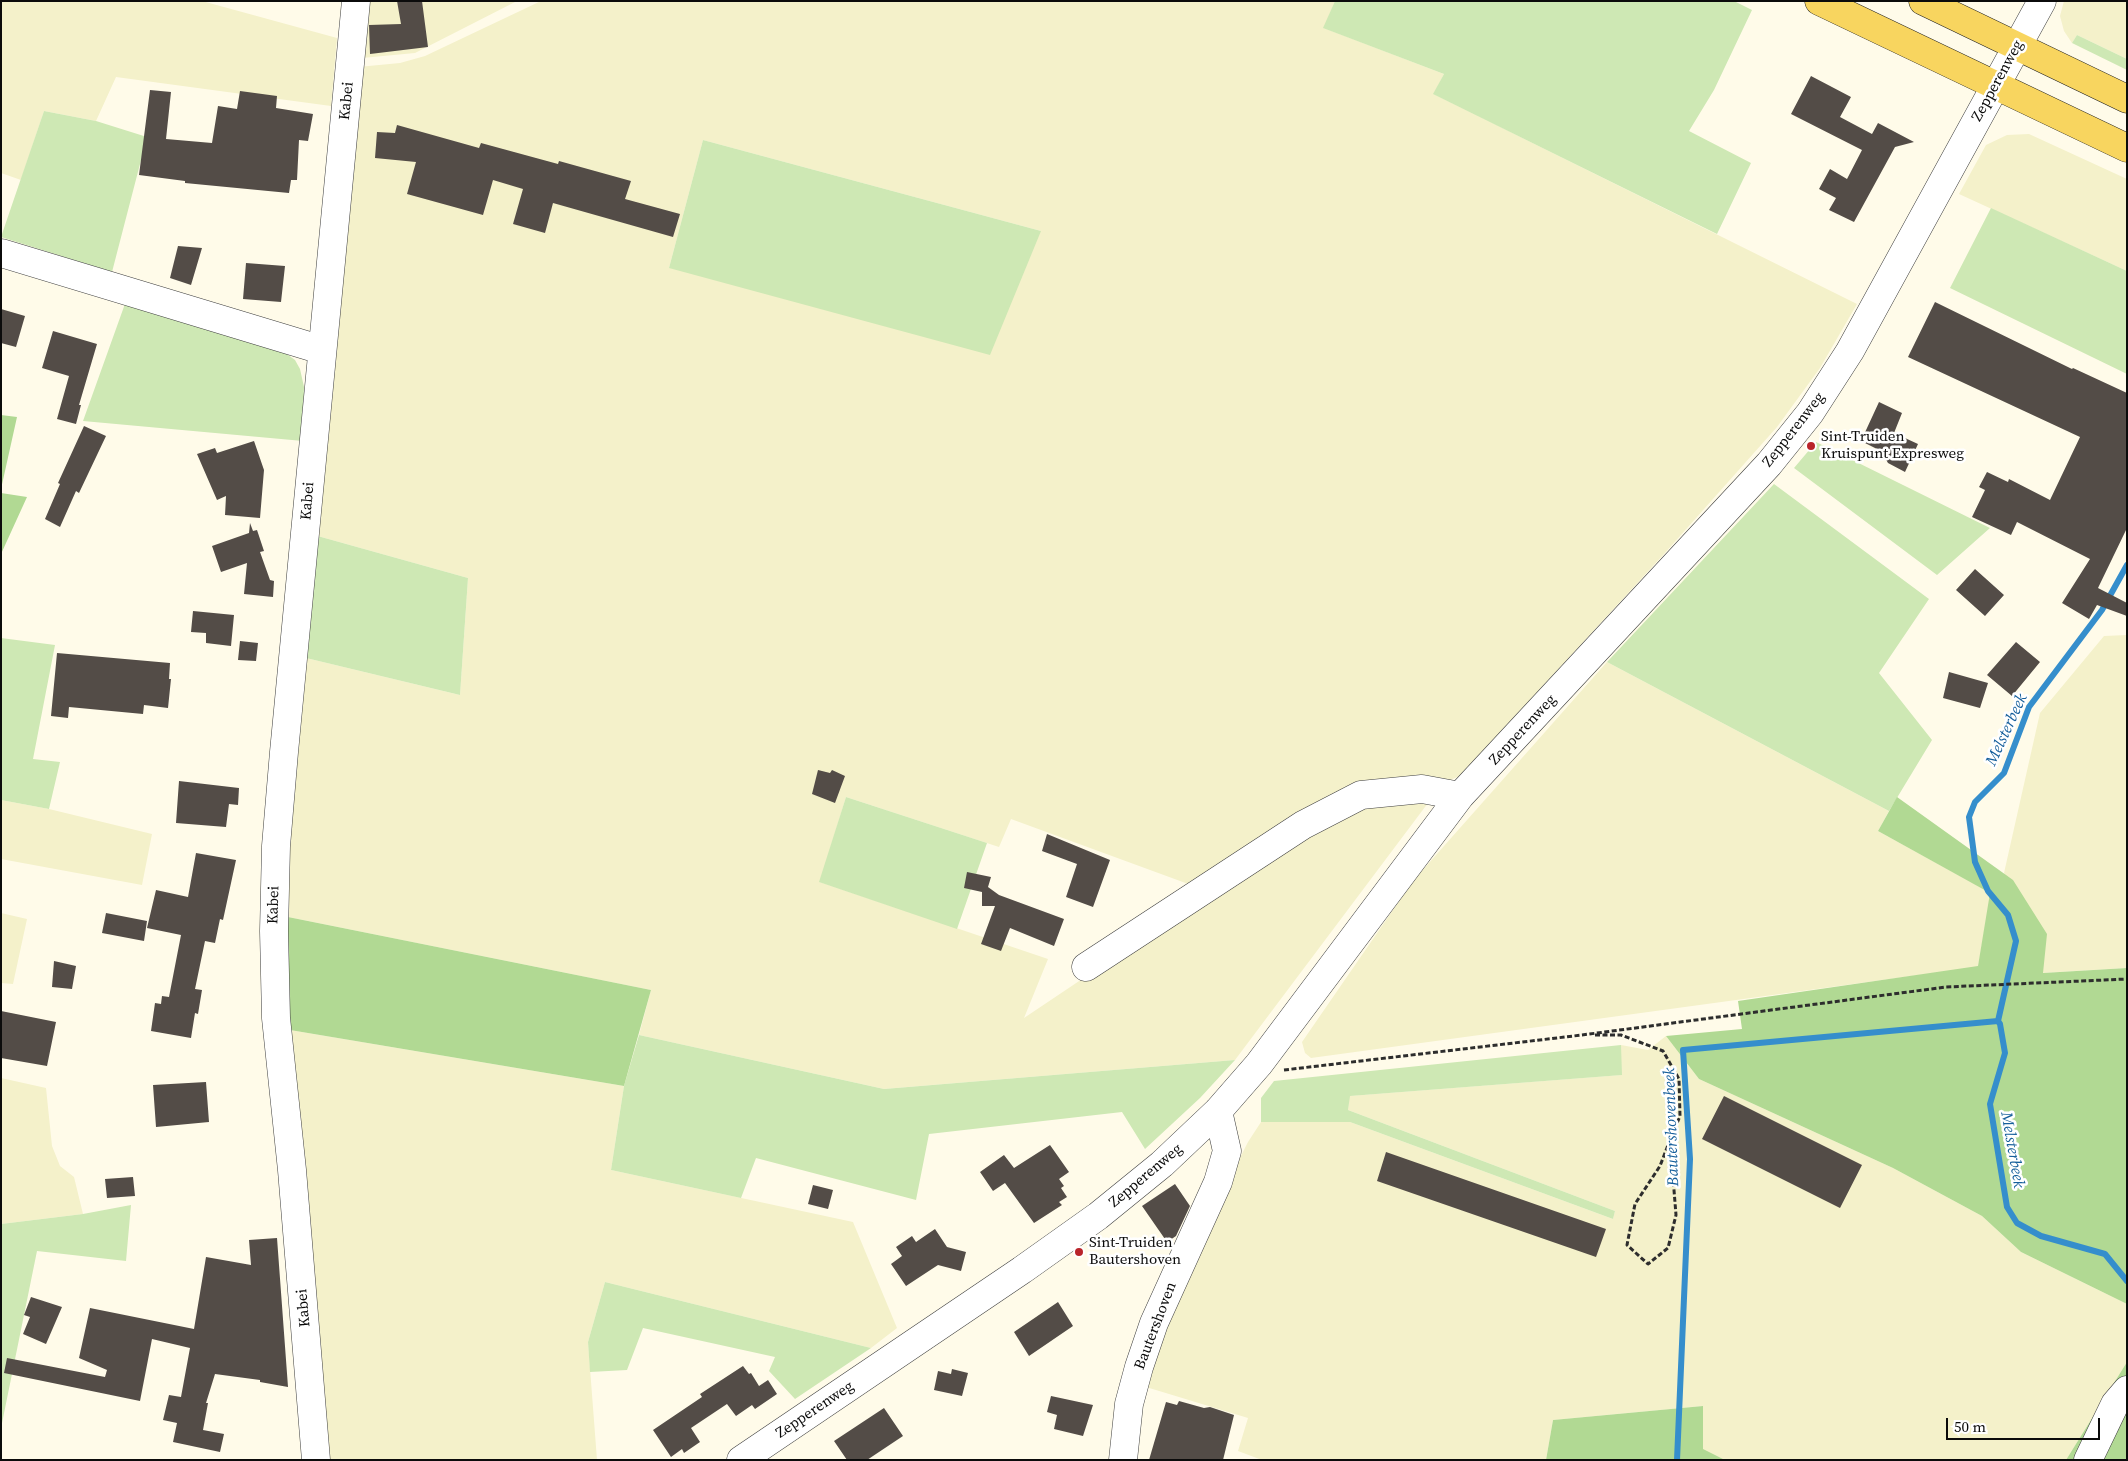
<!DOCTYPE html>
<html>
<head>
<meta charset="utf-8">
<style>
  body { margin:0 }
  #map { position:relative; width:2128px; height:1461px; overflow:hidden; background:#fffbe9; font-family:"Source Serif 4",serif }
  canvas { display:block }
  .frame { position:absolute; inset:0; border:2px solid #0b0b0b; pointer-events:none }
  .scale { position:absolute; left:1946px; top:1418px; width:154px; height:22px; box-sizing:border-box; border:2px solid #0b0b0b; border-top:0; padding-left:6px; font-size:15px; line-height:18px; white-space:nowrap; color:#0b0b0b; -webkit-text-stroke:4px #fff; paint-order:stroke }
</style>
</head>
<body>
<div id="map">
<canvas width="2128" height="1461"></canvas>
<div class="frame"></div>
<div class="scale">50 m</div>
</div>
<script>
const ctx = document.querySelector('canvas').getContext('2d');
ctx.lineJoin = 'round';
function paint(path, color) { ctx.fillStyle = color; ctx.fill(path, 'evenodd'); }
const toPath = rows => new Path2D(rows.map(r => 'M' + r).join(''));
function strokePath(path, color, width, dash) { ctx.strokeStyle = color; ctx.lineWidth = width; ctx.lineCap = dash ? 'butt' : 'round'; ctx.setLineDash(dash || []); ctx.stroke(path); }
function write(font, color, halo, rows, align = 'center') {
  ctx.font = font + ' "Source Serif 4",serif'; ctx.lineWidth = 5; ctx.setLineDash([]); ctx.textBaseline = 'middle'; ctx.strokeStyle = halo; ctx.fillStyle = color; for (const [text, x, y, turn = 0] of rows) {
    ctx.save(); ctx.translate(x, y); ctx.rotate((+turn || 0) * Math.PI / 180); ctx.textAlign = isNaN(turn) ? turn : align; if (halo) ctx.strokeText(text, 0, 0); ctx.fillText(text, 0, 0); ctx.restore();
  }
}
const farmland = toPath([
  [1,1,202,1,337,38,331,106,116,77,96,121,44,111,21,180,1,173],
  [368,1,517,1,415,53,362,58],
  [541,1,1335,1,1324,28,1444,74,1434,94,1857,304,1820,368,1777,427,1664,554,1460,776,1445,782,1403,781,1191,885,1011,819,999,847,846,797,820,882,1048,959,1024,1018,1276,849,1361,805,1431,799,1235,1060,884,1089,639,1035,651,990,283,916,302,657,460,695,468,578,314,535,358,67,400,63,425,56],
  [703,140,1041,231,669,268],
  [2064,1,2127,1,2127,59,2077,35,2072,43,2064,31,2060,16],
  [2029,134,2127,179,2127,271,1959,194,1986,145,2007,135],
  [2127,635,2127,968,2042,973,2004,873,2040,713,2104,636],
  [1607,662,1889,811,1878,831,1991,893,1978,967,1311,1058,1305,1053,1302,1042,1413,881],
  [1,800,49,809,152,834,142,885,1,859],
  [1,913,27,919,13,984,1,983],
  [290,1030,624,1086,611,1170,853,1222,897,1328,871,1348,605,1282,588,1342,597,1460,329,1460],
  [1666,1036,1699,1079,1893,1168,1982,1216,2021,1252,2127,1304,2127,1362,2066,1460,1725,1460,1703,1450,1703,1406,1553,1420,1546,1460,1262,1460,1238,1451,1248,1418,1146,1387,1166,1318,1215,1207,1248,1142,1261,1122,1350,1122,1613,1219,1615,1211,1348,1110,1349,1096,1621,1075,1621,1045,1648,1050],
  [1,1078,46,1088,52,1146,60,1166,74,1177,83,1214,1,1224]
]);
const green = toPath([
  [1335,1,1734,1,1752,10,1714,90,1689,131,1751,163,1717,234,1433,94,1444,74,1323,28],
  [2077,35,2127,59,2127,70,2072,43],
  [44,111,96,121,147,137,112,272,1,237],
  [703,140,1041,231,990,355,669,268],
  [1991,208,2127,271,2127,374,1950,288],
  [126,301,284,352,295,360,300,369,304,387,303,441,83,421],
  [1816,442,1990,528,1937,575,1794,468],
  [1774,484,1929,599,1879,673,1932,740,1889,811,1607,662],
  [314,535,468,578,460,695,302,657],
  [1,638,55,645,33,759,60,762,49,809,1,800],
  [846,797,987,843,957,929,819,882],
  [639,1035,884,1089,1235,1060,1200,1098,1145,1149,1122,1112,929,1134,916,1200,756,1158,741,1198,611,1170,624,1086],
  [1621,1045,1622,1075,1350,1096,1348,1110,1615,1211,1613,1219,1350,1122,1261,1122,1261,1098,1274,1081],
  [131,1205,126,1261,37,1251,1,1428,1,1224,83,1214],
  [605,1282,871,1348,795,1399,769,1371,775,1357,643,1328,627,1370,590,1372,588,1342]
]);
const forest = toPath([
  [1,415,17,417,1,489],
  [1,493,27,497,1,554],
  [1897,797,2013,880,2047,934,2043,973,2127,968,2127,1304,2021,1252,1982,1216,1893,1168,1699,1079,1666,1036,1742,1029,1738,1001,1978,966,1990,893,1878,831],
  [283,916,651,990,624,1086,290,1030],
  [2127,1362,2127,1460,2066,1460],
  [1703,1406,1703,1449,1725,1460,1546,1460,1553,1420]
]);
const stream = toPath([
  [2127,565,2102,610,2029,707,2004,773,1975,802,1969,817,1975,862,1988,891,2008,915,2016,941,1998,1021,2000,1024,2005,1053,1990,1104,2007,1207,2017,1223,2041,1236,2105,1254,2127,1281],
  [1677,1460,1690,1159,1683,1050,1998,1021]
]);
const building = toPath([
  [397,1,422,1,428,47,370,54,369,25,401,24],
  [1811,76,1851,97,1840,117,1872,134,1878,123,1914,142,1895,147,1854,222,1829,210,1836,198,1819,189,1830,169,1847,179,1862,150,1791,114],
  [150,90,171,92,166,139,212,143,218,106,237,109,240,91,277,96,276,108,313,114,308,141,299,140,297,180,291,180,289,193,185,183,185,181,139,175],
  [397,125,479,148,481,143,558,164,559,161,631,181,625,199,680,214,673,237,553,203,545,233,513,224,523,189,493,180,483,215,407,194,416,162,375,158,377,132,395,133],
  [178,246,202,248,191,285,170,278],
  [246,263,285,266,281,302,243,299],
  [1935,302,2072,369,2073,368,2127,393,2127,528,2098,588,2127,603,2127,616,2097,605,2089,619,2062,603,2090,559,2017,522,2011,535,1972,517,1985,490,1979,487,1987,472,2008,482,2009,479,2050,500,2080,437,1908,357],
  [1,309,25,316,16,347,1,343],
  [53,331,97,344,79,405,81,405,76,424,57,419,69,376,42,368],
  [1879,402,1902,413,1894,433,1918,444,1905,472,1888,463,1881,451,1861,441],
  [84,426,106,436,79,493,76,491,60,527,45,519,60,484,58,483],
  [254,441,264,470,260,518,225,515,226,496,217,500,197,454,215,448,217,453],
  [250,523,253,531,257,530,264,551,260,552,270,580,274,581,273,597,244,594,247,563,221,572,212,546,249,533],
  [1975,569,2004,595,1985,616,1956,590],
  [193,611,234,615,231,646,206,643,206,633,191,632],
  [240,641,258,643,256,661,238,660],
  [2016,642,2040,662,2012,696,1987,675],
  [57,653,170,663,169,679,171,679,168,708,144,705,143,714,69,707,68,718,51,716],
  [1949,672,1988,683,1980,708,1943,698],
  [818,770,830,773,832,770,845,776,835,803,812,794],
  [179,781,239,788,238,805,229,804,226,827,176,823],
  [1047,834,1110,860,1093,907,1066,897,1077,864,1042,851],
  [196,853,236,860,223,920,220,919,215,943,205,941,195,989,202,990,198,1014,195,1013,191,1038,151,1031,155,1003,161,1004,162,996,169,997,181,935,147,928,156,890,188,897],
  [967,872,991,877,988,887,999,895,1064,919,1054,946,1010,928,1001,951,981,944,995,906,982,906,982,892,964,888],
  [106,913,147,921,144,941,102,933],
  [54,961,76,966,72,989,52,987],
  [1,1011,56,1022,47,1066,1,1058],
  [206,1082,209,1122,156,1127,153,1085],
  [1724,1096,1862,1165,1840,1208,1702,1139],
  [1050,1145,1069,1172,1059,1179,1064,1186,1061,1188,1067,1197,1059,1202,1062,1205,1034,1223,1005,1183,993,1191,980,1172,1004,1155,1014,1168],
  [1386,1152,1606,1229,1596,1257,1377,1181],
  [133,1177,135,1196,107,1198,105,1179],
  [1175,1184,1190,1206,1176,1236,1167,1242,1142,1206],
  [813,1185,833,1190,828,1209,808,1204],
  [935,1229,947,1247,966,1252,961,1271,938,1265,906,1286,891,1264,902,1256,896,1247,912,1236,916,1242],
  [277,1238,288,1387,260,1382,260,1380,215,1374,206,1403,208,1403,203,1430,224,1434,220,1452,173,1442,177,1423,163,1420,169,1395,181,1397,190,1348,152,1339,140,1401,4,1373,7,1358,105,1377,107,1370,79,1358,90,1308,194,1329,206,1257,251,1265,249,1240],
  [31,1297,62,1307,46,1344,23,1334,30,1317,24,1315],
  [1058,1302,1073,1326,1029,1356,1014,1332],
  [743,1366,749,1374,751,1373,759,1386,768,1380,777,1394,755,1409,752,1405,736,1416,727,1404,691,1428,700,1442,684,1453,682,1449,671,1457,653,1430,702,1397,700,1394],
  [952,1369,968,1373,962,1396,934,1390,938,1371,951,1374],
  [1051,1396,1093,1405,1083,1436,1054,1429,1057,1415,1047,1412],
  [1179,1401,1204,1408,1210,1407,1234,1415,1223,1460,1149,1460,1166,1402,1177,1405],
  [884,1408,903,1436,867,1460,847,1460,834,1441]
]);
const path = toPath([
  [1595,1035,1621,1035,1663,1051,1679,1079,1680,1116,1670,1140,1660,1166,1635,1204,1627,1245,1648,1264,1668,1248,1676,1215,1670,1140],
  [1284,1070,1582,1035,1946,987,2127,979]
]);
const minor = toPath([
  [1,253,322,350],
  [1086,967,1303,825,1361,795,1422,789,1460,796],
  [316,1460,292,1170,276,1018,274,931,276,846,284,752,356,1],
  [741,1460,1022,1270,1098,1216,1162,1164,1218,1111,1259,1064,1460,796,1769,464,1810,413,1850,351,2042,1],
  [1123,1460,1129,1404,1139,1367,1154,1323,1218,1182,1227,1151,1218,1111],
  [2088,1460,2115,1404,2127,1390]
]);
const major = toPath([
  [1819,1,2127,148],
  [1923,1,2127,99]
]);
const markers = [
  [1811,446,5,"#b9242a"],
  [1079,1252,5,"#b9242a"]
];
const streetNames = [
  ["Zepperenweg",1998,81,-61],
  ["Kabei",347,101,-84],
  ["Zepperenweg",1794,430,-52],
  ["Kabei",308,501,-85],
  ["Zepperenweg",1523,730,-47],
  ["Kabei",274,905,-88],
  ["Zepperenweg",1146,1176,-40],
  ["Kabei",304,1308,-95],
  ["Bautershoven",1156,1326,-69],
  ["Zepperenweg",815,1410,-34]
];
const poiNames = [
  ["Sint-Truiden",1821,437],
  ["Kruispunt Expresweg",1821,454],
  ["Sint-Truiden",1089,1243],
  ["Bautershoven",1089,1260]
];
const waterNames = [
  ["Melsterbeek",2007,730,-65],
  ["Bautershovenbeek",1672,1127,-92],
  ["Melsterbeek",2012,1150,80]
];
paint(farmland, '#f4f1ca');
paint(green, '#cee8b4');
paint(forest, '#b1d993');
strokePath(stream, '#358ecc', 6);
paint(building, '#534c47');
strokePath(minor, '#3e3e3e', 29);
strokePath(major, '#1c1c1c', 29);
strokePath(path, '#2d2d2d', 3, [5, 2.5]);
strokePath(minor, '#fff', 28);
strokePath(major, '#f8d55f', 28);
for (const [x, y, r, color] of markers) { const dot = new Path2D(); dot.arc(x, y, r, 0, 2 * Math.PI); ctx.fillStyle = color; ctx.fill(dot); strokePath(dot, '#fff', 2); }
write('15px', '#0b0b0b', '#fff', streetNames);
write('15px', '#0b0b0b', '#fff', poiNames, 'left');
write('italic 16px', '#165f9b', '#fff', waterNames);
</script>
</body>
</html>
